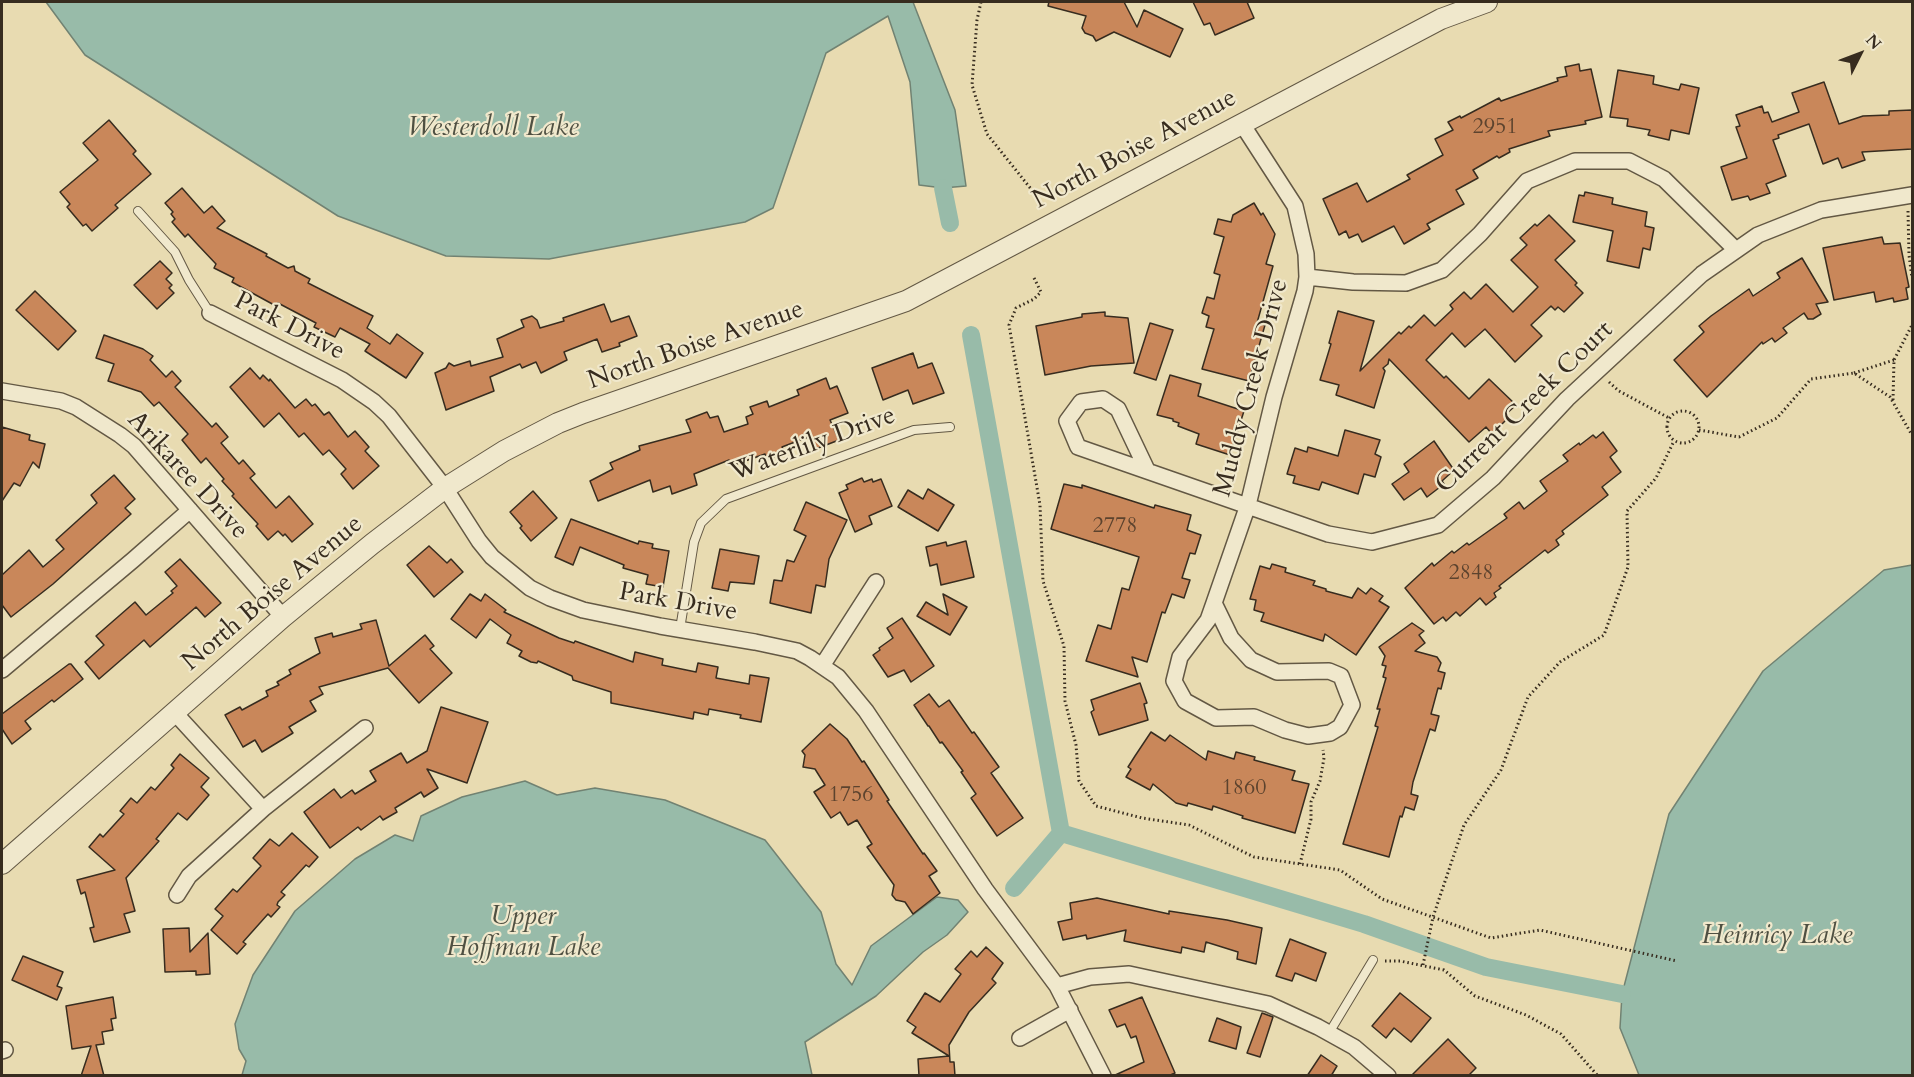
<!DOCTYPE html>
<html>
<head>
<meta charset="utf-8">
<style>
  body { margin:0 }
  #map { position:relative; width:1914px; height:1077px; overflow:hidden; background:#e8dbb1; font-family:Cardo,serif }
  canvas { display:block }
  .frame { position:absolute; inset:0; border:3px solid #372c1f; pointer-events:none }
  .north { position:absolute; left:1830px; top:24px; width:60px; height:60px; -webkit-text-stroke:4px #f0e8cc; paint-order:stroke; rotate:48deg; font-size:16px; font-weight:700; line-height:24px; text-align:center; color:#372c1f }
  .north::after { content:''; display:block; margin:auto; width:21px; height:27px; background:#372c1f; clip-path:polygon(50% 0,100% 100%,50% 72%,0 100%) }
</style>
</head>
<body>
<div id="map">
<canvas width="1914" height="1077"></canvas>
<div class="frame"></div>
<div class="north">N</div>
</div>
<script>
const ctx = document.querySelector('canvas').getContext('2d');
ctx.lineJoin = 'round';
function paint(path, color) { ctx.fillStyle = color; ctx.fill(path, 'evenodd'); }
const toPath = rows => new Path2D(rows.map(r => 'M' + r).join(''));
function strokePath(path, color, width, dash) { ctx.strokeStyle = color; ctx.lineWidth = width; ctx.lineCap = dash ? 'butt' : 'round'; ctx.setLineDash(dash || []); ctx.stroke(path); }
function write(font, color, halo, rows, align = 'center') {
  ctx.font = font + ' Cardo,serif'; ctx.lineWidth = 4.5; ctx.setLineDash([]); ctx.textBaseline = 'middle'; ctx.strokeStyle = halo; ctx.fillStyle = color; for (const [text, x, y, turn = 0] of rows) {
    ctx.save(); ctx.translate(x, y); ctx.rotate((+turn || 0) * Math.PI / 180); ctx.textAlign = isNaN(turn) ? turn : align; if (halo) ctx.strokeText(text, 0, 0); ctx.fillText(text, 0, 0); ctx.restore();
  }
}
const water = toPath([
  [46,2,913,2,955,110,966,186,943,188,919,185,910,82,888,16,826,53,773,208,745,222,549,259,446,256,338,216,85,55,46,2],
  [1912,565,1912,1075,1639,1075,1620,1028,1622,994,1669,814,1763,671,1884,570,1912,565],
  [525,781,557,795,595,788,665,800,765,840,821,912,836,964,852,985,871,946,937,897,958,900,968,912,947,935,923,952,876,996,805,1042,812,1075,242,1075,246,1061,239,1049,235,1024,253,975,295,911,355,859,395,835,413,841,421,816,462,797,525,781]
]);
const canal = toPath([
  [943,188,950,223],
  [971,335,1061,833],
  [1061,833,1364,924,1486,967,1622,994],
  [1014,888,1061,833]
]);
const building = toPath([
  [1049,2,1124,2,1137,27,1144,10,1183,29,1170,57,1114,32,1096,41,1093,36,1085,33,1082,28,1086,16,1048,6,1049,2],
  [1193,2,1247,2,1254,18,1215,35,1210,23,1204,25,1193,2],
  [1579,64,1580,71,1591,69,1602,117,1585,121,1586,124,1548,131,1550,136,1509,149,1510,152,1499,158,1497,156,1473,170,1478,178,1456,190,1464,204,1427,224,1430,229,1404,244,1394,226,1362,242,1358,234,1349,238,1346,231,1339,235,1323,199,1357,183,1367,202,1410,179,1407,175,1443,155,1435,139,1453,130,1448,122,1460,116,1461,118,1499,98,1501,101,1558,81,1557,78,1567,76,1565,67,1579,64],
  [1618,70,1654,76,1653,84,1679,90,1681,84,1699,88,1689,134,1671,130,1669,140,1648,135,1650,130,1627,126,1628,119,1610,117,1618,70],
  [1824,82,1839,124,1863,116,1889,115,1889,111,1912,110,1912,149,1862,152,1865,160,1842,168,1838,158,1823,164,1809,124,1778,135,1779,138,1773,140,1786,176,1766,184,1770,193,1750,200,1748,196,1732,200,1721,167,1747,158,1736,127,1740,126,1736,115,1762,106,1764,113,1768,112,1772,122,1799,112,1792,93,1824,82],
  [109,120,136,151,133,154,151,174,115,205,118,208,92,231,86,224,83,226,67,207,70,204,60,192,98,160,83,143,109,120],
  [182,188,204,213,212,206,225,221,217,228,267,254,266,256,288,268,294,266,295,271,310,279,308,283,373,316,367,328,390,344,397,334,423,353,406,378,365,351,370,344,340,328,335,337,314,327,316,323,278,303,276,306,232,282,234,278,214,268,216,264,198,245,188,234,185,237,172,222,175,219,171,214,173,212,165,203,182,188],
  [1585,192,1613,198,1612,204,1647,212,1645,226,1654,228,1650,250,1643,248,1639,268,1607,261,1613,231,1573,222,1579,195,1584,196,1585,192],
  [1254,203,1261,215,1263,213,1275,234,1266,264,1273,266,1257,323,1265,325,1249,381,1202,369,1214,329,1206,327,1209,316,1202,313,1207,297,1214,299,1220,275,1214,273,1224,237,1214,234,1218,219,1231,222,1233,215,1254,203],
  [1549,215,1575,241,1555,260,1577,283,1575,285,1583,293,1564,312,1558,307,1555,310,1551,306,1531,325,1542,336,1515,362,1485,329,1465,347,1452,333,1426,360,1444,378,1446,376,1469,399,1489,379,1516,405,1504,416,1507,419,1492,434,1486,427,1469,442,1389,359,1388,364,1383,368,1385,371,1374,408,1336,395,1339,385,1320,380,1331,344,1329,343,1338,311,1374,321,1360,371,1399,332,1401,334,1409,326,1411,328,1424,315,1435,326,1453,309,1450,305,1464,292,1471,299,1486,284,1513,312,1538,287,1511,260,1527,245,1520,238,1535,224,1537,226,1549,215],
  [1882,237,1884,244,1900,243,1909,287,1906,288,1908,299,1894,302,1893,298,1876,302,1874,292,1834,300,1823,248,1882,237],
  [1802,258,1828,302,1816,304,1821,314,1813,319,1808,319,1804,313,1783,328,1787,333,1775,342,1772,338,1763,344,1762,342,1707,397,1674,360,1704,332,1699,326,1711,316,1749,289,1753,296,1780,278,1777,273,1802,258],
  [160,261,172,273,166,279,172,285,169,288,174,293,157,309,134,285,160,261],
  [35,291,76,331,58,350,16,310,35,291],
  [604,304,611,322,629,316,637,336,619,343,620,346,602,352,597,339,564,352,567,360,541,373,536,362,522,368,520,364,490,377,494,391,446,410,435,373,446,368,449,363,454,366,470,361,471,366,503,357,497,339,524,327,521,320,532,316,537,320,540,328,564,321,563,318,604,304],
  [1105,312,1105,316,1128,318,1134,363,1091,366,1045,375,1036,326,1082,317,1082,314,1105,312],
  [1150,323,1173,330,1156,380,1134,373,1150,323],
  [104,335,143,349,153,356,150,360,166,377,172,371,181,381,175,387,212,427,216,423,228,437,221,443,239,464,243,460,255,474,250,478,276,508,289,496,313,524,292,542,285,534,283,536,278,531,268,540,256,526,258,524,232,496,234,494,222,481,224,479,206,458,201,463,182,440,188,434,159,402,154,406,141,392,108,381,114,364,96,358,104,335],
  [913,353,918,368,932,363,944,393,913,404,908,390,883,400,872,368,913,353],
  [250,368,260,379,263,375,269,381,270,379,295,408,306,399,312,406,315,404,324,415,329,412,348,437,355,431,369,447,365,451,379,466,353,489,341,474,346,469,329,450,323,455,304,433,299,437,279,413,264,427,230,387,250,368],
  [1170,375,1201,384,1198,396,1244,411,1230,455,1196,444,1199,434,1178,426,1179,423,1173,421,1173,419,1157,415,1170,375],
  [826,378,830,389,837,386,848,413,830,420,839,440,813,450,808,437,782,447,784,452,767,460,765,454,731,466,729,460,694,474,697,485,672,494,670,486,653,492,650,480,598,501,590,481,613,469,610,463,640,450,639,446,691,432,686,420,707,412,710,418,718,416,724,432,748,424,746,417,753,414,750,407,767,401,769,407,799,395,797,390,826,378],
  [2,427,30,435,29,440,45,444,39,468,33,462,20,486,14,483,2,501,2,427],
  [1345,430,1380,440,1375,454,1381,457,1375,477,1364,474,1358,494,1322,482,1319,490,1293,483,1295,476,1287,474,1295,448,1307,452,1308,447,1338,456,1345,430],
  [1603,432,1617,451,1610,457,1621,472,1602,487,1608,495,1562,531,1564,534,1556,540,1559,545,1548,553,1545,550,1499,586,1501,588,1494,593,1496,597,1486,605,1480,598,1460,616,1456,612,1446,621,1443,617,1434,624,1405,588,1432,563,1434,566,1452,551,1454,553,1467,543,1469,545,1507,518,1504,514,1519,502,1524,509,1547,491,1540,481,1568,461,1563,455,1579,443,1580,445,1593,435,1596,438,1603,432],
  [1434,441,1454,470,1442,481,1444,484,1427,497,1421,488,1404,500,1392,484,1409,472,1404,464,1434,441],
  [114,475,135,499,125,508,131,514,53,584,11,617,2,605,2,575,29,550,43,567,64,549,56,540,97,503,91,495,114,475],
  [862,478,864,482,872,479,873,482,881,479,892,506,869,516,872,524,855,532,839,493,848,489,846,485,862,478],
  [1064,484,1082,488,1082,485,1154,508,1155,505,1191,515,1187,530,1201,535,1195,554,1190,553,1182,578,1190,580,1184,598,1172,594,1165,613,1162,612,1147,662,1132,657,1138,677,1086,661,1098,625,1111,629,1122,588,1129,590,1139,557,1051,529,1064,484],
  [928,489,954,505,938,531,898,507,908,490,923,499,928,489],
  [533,491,557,518,531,541,520,528,522,526,510,512,533,491],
  [806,502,847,520,829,559,825,587,816,585,811,613,770,603,774,580,782,581,787,560,794,562,806,536,794,530,806,502],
  [571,519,638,544,639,541,653,544,652,548,669,551,663,587,646,584,648,575,623,568,624,565,580,547,573,565,555,557,571,519],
  [966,541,974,577,941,585,937,564,930,566,926,547,946,542,947,546,966,541],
  [429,546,447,563,451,559,463,572,434,597,407,565,429,546],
  [720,549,759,556,754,584,730,582,728,591,712,588,720,549],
  [180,559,221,603,205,617,196,607,150,647,144,640,99,679,85,662,104,645,96,636,135,602,146,615,173,593,171,591,177,586,165,572,180,559],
  [1272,564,1286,568,1285,572,1315,581,1313,585,1326,589,1326,591,1352,598,1358,588,1366,594,1371,588,1383,596,1379,601,1389,607,1356,655,1325,634,1323,641,1261,621,1264,613,1254,610,1256,600,1250,599,1260,566,1270,569,1272,564],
  [470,594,481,601,485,594,506,610,504,612,559,638,574,643,575,641,633,662,635,652,663,659,662,665,696,672,698,663,718,667,716,678,749,684,750,675,769,678,761,722,740,718,741,715,709,709,708,715,694,712,693,719,611,703,611,692,573,680,572,676,538,661,537,663,531,662,519,656,522,651,507,643,511,635,490,619,476,638,451,619,470,594],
  [943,594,967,607,950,635,917,616,926,602,948,615,943,594],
  [902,618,934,666,911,682,904,670,888,677,873,655,880,650,879,648,893,638,887,628,902,618],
  [376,620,389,666,425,635,434,646,430,649,452,673,419,703,388,668,319,687,323,694,310,701,316,711,289,727,293,733,262,752,255,740,243,747,225,715,240,707,242,710,268,696,266,691,279,685,277,682,291,674,289,670,320,653,315,638,332,633,333,637,362,629,360,624,376,620],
  [1412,623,1424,631,1419,635,1425,643,1415,651,1437,657,1441,663,1438,671,1445,673,1441,689,1438,688,1431,714,1439,716,1435,731,1430,729,1413,782,1411,794,1418,796,1414,810,1405,807,1402,817,1400,816,1389,857,1343,844,1378,727,1375,726,1380,709,1377,709,1386,678,1383,677,1386,666,1382,665,1385,656,1379,647,1412,623],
  [69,664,71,664,83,679,54,702,52,700,25,721,31,729,12,744,2,729,2,714,69,664],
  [1140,683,1147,703,1144,704,1148,720,1099,735,1091,712,1094,710,1091,700,1140,683],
  [929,694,939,707,949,700,972,733,974,732,999,767,991,773,1023,818,997,836,971,798,976,794,961,772,963,771,942,742,940,743,929,726,928,726,914,705,929,694],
  [441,707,488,722,467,783,427,769,438,788,424,797,421,792,395,808,397,812,383,820,380,816,361,830,358,827,330,848,304,812,334,789,341,798,352,790,355,794,376,781,370,771,401,753,407,763,427,751,441,707],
  [830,724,847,739,862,762,864,761,889,800,887,801,923,854,924,853,937,871,929,876,940,893,913,914,905,902,896,900,892,895,894,885,867,847,872,844,857,820,848,825,840,812,831,818,814,792,825,785,815,769,803,767,805,755,802,751,830,724],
  [1151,732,1165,741,1170,735,1206,760,1208,751,1234,759,1236,752,1255,757,1254,760,1295,771,1292,780,1309,784,1295,833,1242,818,1243,816,1213,806,1212,810,1188,803,1187,806,1176,803,1153,784,1150,790,1126,777,1131,769,1128,767,1135,756,1151,732],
  [180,754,209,778,201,787,209,795,187,820,178,813,156,839,159,841,126,878,135,911,124,914,130,932,94,942,90,928,94,927,85,892,81,894,77,880,115,870,89,847,100,834,103,837,124,814,120,811,131,798,137,803,151,787,155,790,174,768,171,765,180,754],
  [292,833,318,857,309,867,306,865,281,892,285,895,278,902,277,905,280,907,271,917,268,914,243,942,246,944,237,954,211,930,223,916,215,909,233,889,237,892,261,866,253,858,270,839,279,846,292,833],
  [1097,898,1169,914,1169,911,1227,920,1262,928,1256,964,1237,959,1238,952,1206,942,1204,952,1182,947,1181,953,1124,941,1126,930,1087,939,1086,935,1063,940,1058,922,1072,919,1070,903,1097,898],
  [189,928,190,952,208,933,210,974,196,975,196,971,165,972,163,929,189,928],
  [1290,939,1326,953,1316,981,1295,973,1292,981,1276,976,1290,939],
  [986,947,1003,963,992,979,996,983,969,1012,949,1045,950,1062,954,1062,955,1076,919,1076,918,1059,949,1056,912,1033,916,1027,907,1021,925,993,940,1002,961,974,955,969,971,951,977,957,986,947],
  [23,956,63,972,57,986,62,988,57,1000,12,980,23,956],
  [1400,993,1431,1018,1411,1042,1394,1028,1386,1038,1372,1026,1400,993],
  [113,997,116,1018,111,1019,113,1030,102,1032,104,1044,96,1045,104,1076,81,1076,91,1046,72,1049,66,1006,113,997],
  [1142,997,1175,1073,1168,1076,1113,1076,1144,1062,1136,1036,1131,1038,1125,1024,1117,1027,1109,1010,1142,997],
  [1262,1013,1273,1017,1260,1057,1247,1053,1262,1013],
  [1217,1018,1241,1027,1236,1049,1209,1041,1217,1018],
  [1448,1039,1476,1068,1468,1076,1411,1076,1448,1039],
  [1321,1055,1337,1066,1331,1076,1307,1076,1321,1055]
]);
const path = toPath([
  [981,2,977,20,972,85,987,134,1031,189],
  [1908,211,1909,255,1912,278],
  [1034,278,1041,292,1034,299,1016,308,1009,325,1040,505,1043,581,1064,646,1065,701,1076,745,1079,781,1096,806,1142,818,1189,825,1254,857,1340,870,1382,899,1491,938,1540,930,1677,961],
  [1854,373,1894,360],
  [1609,382,1619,391,1669,418],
  [1893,400,1894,360,1912,325],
  '1667 427a16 16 0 1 1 32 0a16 16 0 1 1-32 0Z',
  [1699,430,1739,437,1777,418,1811,379,1854,373,1890,397,1912,435],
  [1300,864,1311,819,1311,802,1320,781,1324,758,1323,750],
  [1385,961,1400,961,1444,970,1475,996,1526,1015,1561,1034,1598,1076],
  [1423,965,1433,917,1464,825,1501,770,1528,697,1560,662,1604,635,1628,567,1627,511,1656,478,1674,441]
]);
const service = toPath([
  [138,211,175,252,189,280,210,313],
  [680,629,694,542,701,523,726,499,914,430,950,427],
  [1329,1033,1373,960]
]);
const minor = toPath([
  [1307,277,1353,282,1406,283,1442,270,1480,234,1527,181,1575,161,1629,161,1664,179,1736,250],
  [210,313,342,380,374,402,389,416,445,488,479,541,492,557,530,588,550,598,583,610,660,626,755,642,797,651,810,658,838,677,866,711,985,889,1057,986,1103,1076],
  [2,391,61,401,76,407,120,435,134,446,283,617],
  [1147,470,1118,409,1103,399,1081,402,1067,421,1078,447,1328,534,1372,542,1438,525,1493,478,1567,399,1702,274,1758,235,1821,210,1912,195],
  [1214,603,1231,638,1251,660,1277,672,1329,671,1341,676,1352,705,1340,727,1330,733,1308,736,1285,730,1254,717,1216,718,1185,701,1174,681,1180,657,1208,620,1214,603,1248,505,1274,397,1305,291,1307,277,1306,254,1295,206,1242,124],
  [822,666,876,582],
  [2,670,133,560,190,510],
  [175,713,263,809],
  [177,895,189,876,263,809,365,728],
  [1057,986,1090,977,1129,974,1268,1004,1318,1027,1354,1047,1388,1076],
  [1020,1038,1070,1010],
  [2,1051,5,1050]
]);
const tertiary = toPath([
  [2,864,283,617,372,544,445,488,504,451,558,423,583,413,906,301,1441,19,1487,2]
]);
const numberNames = [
  ["2951",1495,128],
  ["2778",1115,527],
  ["2848",1471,574],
  ["1860",1244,789],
  ["1756",851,796]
];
const streetNames = [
  ["North Boise Avenue",1135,150,-28],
  ["Park Drive",289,327,27],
  ["North Boise Avenue",696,346,-19],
  ["Muddy Creek Drive",1252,388,-75],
  ["Current Creek Court",1525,408,-44],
  ["Waterlily Drive",813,445,-20],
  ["Arikaree Drive",187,476,47],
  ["North Boise Avenue",273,594,-40],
  ["Park Drive",678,603,10]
];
const waterNames = [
  ["Westerdoll Lake",493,129],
  ["Upper",523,918],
  ["Hoffman Lake",523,949],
  ["Heinricy Lake",1777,937]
];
paint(water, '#98bba9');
strokePath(water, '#718272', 1.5);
strokePath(canal, '#98bba9', 18);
paint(building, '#c9875a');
strokePath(building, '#372c1f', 1.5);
strokePath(service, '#635844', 10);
strokePath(minor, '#635844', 18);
strokePath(tertiary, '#635844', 22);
strokePath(path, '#372c1f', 3, [1.5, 3]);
strokePath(service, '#f0e8cc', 8);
strokePath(minor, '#f0e8cc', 15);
strokePath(tertiary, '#f0e8cc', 20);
write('22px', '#5c432e', null, numberNames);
write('26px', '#372c1f', '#f0e8cc', streetNames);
write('italic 27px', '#4f5042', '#f0e8cc', waterNames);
</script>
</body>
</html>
